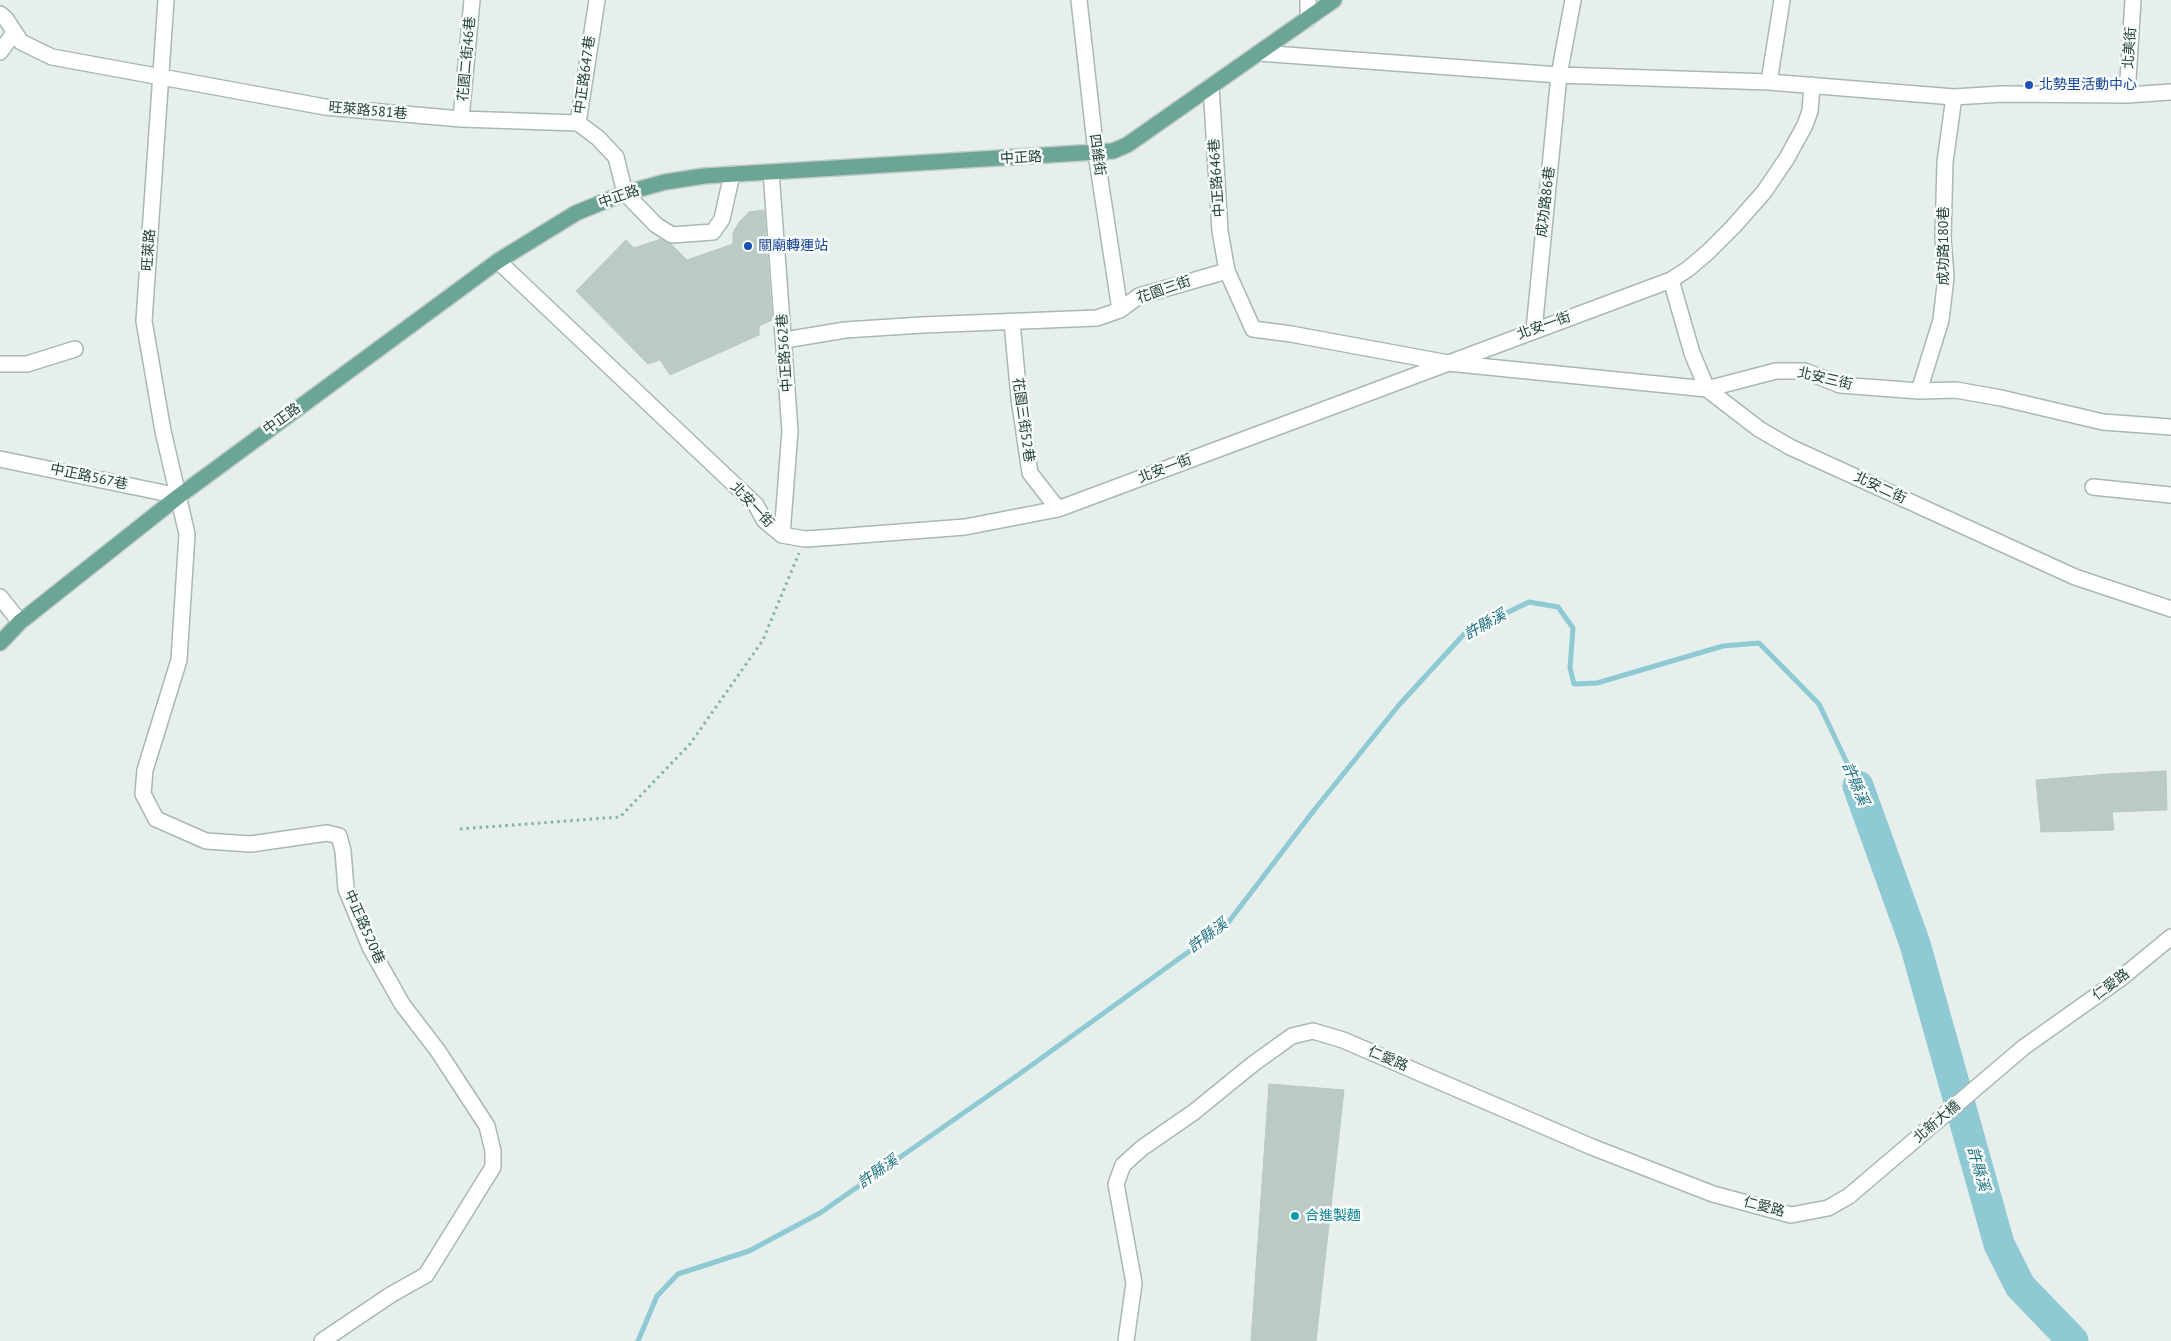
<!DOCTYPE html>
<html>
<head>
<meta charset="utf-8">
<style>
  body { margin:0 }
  canvas { display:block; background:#e6efeb }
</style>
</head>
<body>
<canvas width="2171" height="1341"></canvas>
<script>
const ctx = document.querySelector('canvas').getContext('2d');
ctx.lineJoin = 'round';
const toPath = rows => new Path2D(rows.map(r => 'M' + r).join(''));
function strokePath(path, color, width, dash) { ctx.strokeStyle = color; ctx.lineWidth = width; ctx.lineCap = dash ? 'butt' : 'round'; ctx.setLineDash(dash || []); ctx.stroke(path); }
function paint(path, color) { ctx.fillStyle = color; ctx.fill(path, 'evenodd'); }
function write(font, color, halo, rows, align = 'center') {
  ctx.font = font + ' "PT Sans","Noto Sans TC",sans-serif'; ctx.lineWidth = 5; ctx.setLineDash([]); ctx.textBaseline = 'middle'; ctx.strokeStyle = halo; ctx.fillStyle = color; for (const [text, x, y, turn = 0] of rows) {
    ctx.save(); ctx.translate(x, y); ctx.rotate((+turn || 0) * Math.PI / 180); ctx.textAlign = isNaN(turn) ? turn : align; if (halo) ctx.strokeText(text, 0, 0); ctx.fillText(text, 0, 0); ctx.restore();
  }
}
const stream = toPath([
  [638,1341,657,1296,678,1274,749,1251,820,1213,1018,1075,1227,924,1315,809,1399,705,1465,633,1529,602,1558,607,1573,628,1570,668,1574,684,1597,683,1723,646,1759,643,1819,704,1858,786]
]);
const river = toPath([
  [1858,786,1915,944,1999,1244,2020,1286,2073,1341]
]);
const building = toPath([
  [764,210,772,320,759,326,759,335,670,375,660,360,648,364,576,291,626,240,634,248,661,239,671,244,687,260,733,244,733,233,739,222,749,212,764,210],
  [2166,771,2167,810,2112,812,2114,830,2041,832,2036,780,2108,774,2166,771],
  [1269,1084,1344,1090,1316,1341,1251,1341,1269,1084]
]);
const path = toPath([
  [460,829,620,817,690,744,763,640,799,553]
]);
const minor = toPath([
  [166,0,144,321,163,431,187,534,179,660,145,770,143,794,156,819,206,841,251,844,327,833,339,836,343,851,346,889,370,947,402,1004,438,1051,487,1126,493,1151,493,1167,426,1275,392,1294,322,1341],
  [597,0,578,123,598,138,616,157,625,193,656,225,672,235,713,232,722,219,732,174],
  [1079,0,1096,153,1120,310],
  [1308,0,1308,19],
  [0,14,6,19,21,42,52,57,325,107,461,119,578,123],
  [0,52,14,33],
  [1259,53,1559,75,1769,82,1954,97,2002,94,2127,95,2171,92],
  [1769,82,1782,0],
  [1211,86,1220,231,1227,271],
  [2127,95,2133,0],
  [461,119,472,0],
  [771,172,790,431,782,535],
  [498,261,756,505,764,520,782,535,805,539,835,537,965,527,1058,509,1671,280,1688,269,1708,252,1733,227,1764,192,1787,158,1805,125,1810,111,1812,85],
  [1671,280,1692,353,1707,389,1759,429,1790,447,2075,577,2171,609],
  [1012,322,1019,398,1030,473,1058,509],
  [1534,330,1559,75,1573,0],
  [785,340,845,330,922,325,1097,318,1120,310,1139,296,1227,271,1253,329,1291,334,1448,363,1707,389,1776,371,1805,371,1840,385,1919,391,1956,390,2001,398,2103,422,2171,427],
  [0,364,27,364,75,349],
  [1919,391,1941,320,1946,277,1943,238,1945,162,1954,97],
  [0,459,179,496],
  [2093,487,2171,495],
  [0,597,20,622],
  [1126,1341,1134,1283,1116,1184,1123,1165,1142,1148,1194,1112,1253,1064,1292,1036,1313,1031,1343,1040,1592,1147,1713,1194,1791,1215,1828,1208,1849,1196,2024,1047,2120,979,2171,937]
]);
const major = toPath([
  [0,643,20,622,179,496,498,261,576,213,625,193,665,182,704,176,1113,151,1127,145,1140,136,1334,0]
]);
const markers = [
  [2029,85,5,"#1a4fb4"],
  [748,246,5,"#1a4fb4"],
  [1295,1216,5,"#0f9aa8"]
];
const streetNames = [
  ["北美街",2130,48,-86],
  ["花園二街46巷",467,59,-85],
  ["中正路647巷",585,75,-82],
  ["旺萊路581巷",368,111,5],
  ["四維街",1097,155,82],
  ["中正路",1021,158,-3],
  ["中正路646巷",1217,178,-94],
  ["中正路",619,197,-19],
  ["成功路86巷",1546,202,-83],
  ["成功路180巷",1944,246,-90],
  ["旺萊路",149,250,-86],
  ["花園三街",1164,290,-19],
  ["北安一街",1544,326,-20],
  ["中正路562巷",785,353,-94],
  ["北安三街",1825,379,13],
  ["中正路",282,419,-36],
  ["花園三街52巷",1023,420,82],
  ["北安一街",1165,469,-21],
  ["中正路567巷",89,477,12],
  ["北安二街",1880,488,25],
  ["北安一街",752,505,47],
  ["中正路520巷",364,927,66],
  ["仁愛路",2111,985,-37],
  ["仁愛路",1388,1059,23],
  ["北新大橋",1937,1122,-40],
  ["仁愛路",1764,1207,15]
];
const transitNames = [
  ["北勢里活動中心",2039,85],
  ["關廟轉運站",758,246]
];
const cultureNames = [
  ["合進製麵",1305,1216]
];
const waterNames = [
  ["許縣溪",1485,625,-29],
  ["許縣溪",1855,784,67],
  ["許縣溪",1208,936,-37],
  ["許縣溪",1978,1169,74],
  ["許縣溪",878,1172,-35]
];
strokePath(stream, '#8ec9d4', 5);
strokePath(river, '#8ec9d4', 31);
paint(building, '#bbcac4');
strokePath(building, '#b8c9c2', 1);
strokePath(minor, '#a8b8b2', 18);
strokePath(major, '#c2cac8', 18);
strokePath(path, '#86b3a5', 3, [2.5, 4]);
strokePath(minor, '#fff', 15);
strokePath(major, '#6aa596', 15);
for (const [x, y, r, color] of markers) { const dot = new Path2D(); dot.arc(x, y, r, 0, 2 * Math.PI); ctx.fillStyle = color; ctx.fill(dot); strokePath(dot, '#f7fbf9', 2); }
write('14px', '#24423a', '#f7fbf9', streetNames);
write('14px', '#164399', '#f7fbf9', transitNames, 'left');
write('14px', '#0d838f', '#f7fbf9', cultureNames, 'left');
write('italic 15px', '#1c6f80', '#f7fbf9', waterNames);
</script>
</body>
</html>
